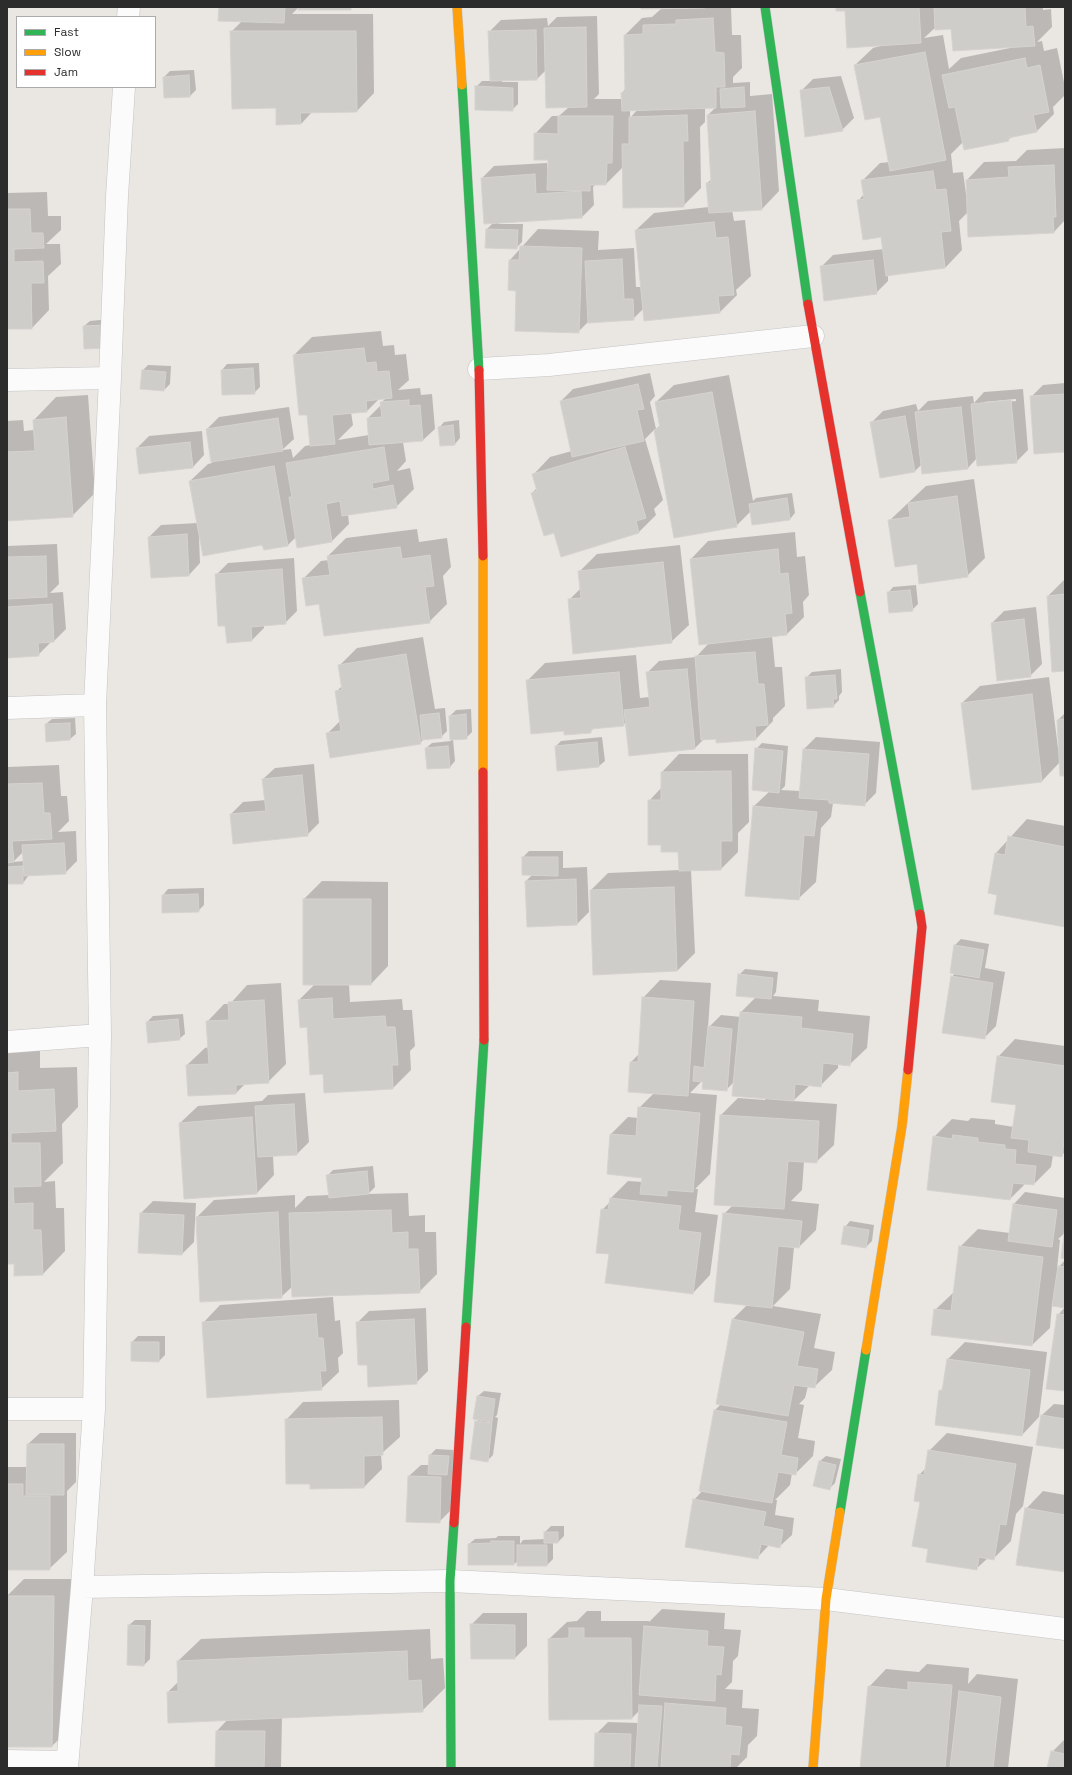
<!DOCTYPE html>
<html>
<head>
<meta charset="utf-8">
<style>
  body { margin:0 }
  #map { position:relative; width:1072px; height:1775px; overflow:hidden; background:#eae7e3; font-family:"Space Grotesk",sans-serif }
  canvas { display:block }
  .frame { position:absolute; inset:0; border:8px solid #2c2c2c; pointer-events:none }
  .legend { position:absolute; left:16px; top:16px; width:140px; height:72px; box-sizing:border-box; background:#fff; border:1px solid #ababab; margin:0; padding:5px 7px; list-style:none; font-size:12px; color:#2c2c2c }
  .legend li { display:flex; align-items:center; gap:8px; height:20px }
  .legend b { width:20px; border:1px solid #ababab }
</style>
</head>
<body>
<div id="map">
<canvas width="1072" height="1775"></canvas>
<div class="frame"></div>
<ul class="legend">
<li><b style="height:5px;background:#30b455"></b>Fast</li>
<li><b style="height:5px;background:#ff9f0a"></b>Slow</li>
<li><b style="height:5px;background:#e5322d"></b>Jam</li>
</ul>
</div>
<script>
const ctx = document.querySelector('canvas').getContext('2d');
ctx.lineJoin = 'round';
function paint(path, color) { ctx.fillStyle = color; ctx.fill(path, 'evenodd'); }
const toPath = rows => new Path2D(rows.map(r => 'M' + r).join(''));
function strokePath(path, color, width, dash) { ctx.strokeStyle = color; ctx.lineWidth = width; ctx.lineCap = dash ? 'butt' : 'round'; ctx.setLineDash(dash || []); ctx.stroke(path); }
const shadow = toPath([
  [220,7,352,7,350,9,299,7,292,14,373,14,374,93,357,111,312,112,301,124,277,107,231,32,242,21],
  [642,7,731,7,732,35,741,35,742,68,733,77,733,83,750,82,750,96,772,94,779,191,762,209,732,210,734,221,745,220,751,276,736,290,737,295,719,313,644,308,633,319,589,321,578,332,517,290,510,260,538,229,599,231,598,250,634,248,636,287,642,287,636,230,654,213,709,207,707,183,712,179,708,115,716,107,705,107,705,122,700,127,701,188,683,206,623,167,606,184,596,184,593,187,594,205,582,217,499,222,499,224,523,224,522,242,516,248,487,229,493,223,482,178,494,166,547,163,547,168,549,168,549,159,535,134,552,116,559,116,569,107,546,70,537,79,502,80,502,82,518,82,518,104,512,110,476,87,482,81,491,81,489,32,501,20,547,18,548,26,557,17,597,16,599,94,594,99,622,99,622,93,626,88,625,35,642,18,652,17,662,8],
  [638,109,630,118,630,110],
  [837,7,1043,7,1043,10,1051,9,1052,27,1037,42,1042,41,1044,51,1057,48,1065,87,1065,95,1053,107,1054,114,1036,132,1012,137,1008,140,963,142,951,154,953,173,963,172,966,194,967,194,967,180,984,162,1016,161,1027,150,1065,148,1065,220,1054,232,968,212,959,221,962,250,945,268,888,275,888,281,876,293,821,267,833,255,884,249,882,236,859,200,864,194,862,181,880,163,890,162,881,116,855,65,873,48,880,46,880,45,846,10],
  [936,27,952,28,1010,48,961,58,949,69,943,35,924,38],
  [194,70,196,90,190,96,164,77,170,71],
  [841,76,854,118,842,130,801,91,813,79],
  [47,192,48,216,61,216,61,230,46,244,60,244,61,264,48,276,49,310,32,328,7,328,7,193],
  [110,319,112,342,84,326,90,321],
  [381,331,383,346,394,345,395,355,406,354,409,380,398,390,420,388,421,395,432,394,435,429,423,440,403,442,406,461,397,471,410,468,414,489,396,507,348,514,349,524,332,541,297,536,288,545,263,544,199,537,200,563,189,575,149,537,161,525,198,523,190,481,208,464,212,463,207,429,219,417,289,407,294,439,282,450,291,449,293,458,305,446,311,445,308,414,294,355,312,337],
  [386,398,382,402,382,406,380,406,368,418,369,435,338,440,353,425,351,412,367,411,379,399],
  [259,363,260,387,254,393,222,370,227,364],
  [148,365,171,366,170,384,164,390,143,370],
  [650,373,655,396,650,402,656,429,661,425,656,402,674,385,729,375,753,501,756,498,792,493,795,513,790,519,751,511,736,526,675,537,655,429,645,439,663,500,654,509,656,515,638,533,555,532,532,493,537,488,533,475,550,457,572,451,561,401,573,389],
  [1065,383,1065,451,1031,397,1043,385],
  [1023,389,1028,450,1016,462,977,458,968,468,922,464,915,471,871,423,883,411,916,404,918,411,928,401,973,396,974,403,984,392],
  [1016,399,1016,401,984,404,984,402],
  [88,395,95,493,72,516,7,520,7,421,23,420,24,431,34,430,34,420,56,397],
  [459,420,460,438,455,444,439,428,444,422],
  [202,431,204,455,193,467,137,448,149,436],
  [974,479,985,558,967,576,918,563,889,521,926,486],
  [417,529,419,542,447,538,451,567,443,576,447,604,429,622,320,603,303,579,321,561,329,560,328,556,346,538],
  [795,532,797,557,805,556,809,595,803,602,804,617,787,634,772,636,775,667,782,667,785,706,773,718,773,721,756,739,704,739,694,749,626,722,623,725,595,727,590,732,565,730,527,681,545,663,636,655,640,698,650,697,647,673,659,661,696,657,709,643,691,559,708,541],
  [57,544,59,584,50,593,63,592,66,629,54,641,50,641,50,643,38,655,7,657,7,546],
  [680,545,689,625,671,642,569,600,581,588,579,572,597,554],
  [294,558,297,611,285,623,264,625,264,628,252,640,228,642,226,625,216,575,228,563],
  [1065,579,1065,670,1048,596],
  [916,585,918,604,912,610,888,593,893,587],
  [1036,607,1042,664,1030,676,992,623,1004,611],
  [423,637,435,709,445,708,447,731,441,737,425,738,420,743,327,734,341,720,336,692,343,685,340,665,357,648],
  [841,669,842,692,839,696,839,700,833,706,806,678,812,672],
  [1049,677,1058,748,1059,747,1058,720,1065,713,1065,775,1060,762,1042,781,972,789,962,703,980,686],
  [471,709,472,732,466,738,453,739,455,761,450,767,426,748,432,743,451,741,450,716,456,710],
  [75,718,76,734,70,739,47,741,46,724,52,719],
  [602,737,605,761,599,766,556,746,561,741],
  [816,737,880,742,876,793,864,805,833,803,831,817,821,828,816,882,798,899,754,806,770,791,756,749,762,743,788,746,785,786,781,790,800,791,804,749],
  [679,754,748,754,749,822,738,833,738,852,721,869,691,870,695,953,677,971,594,974,591,890,608,873,680,870,679,851,662,844,649,801,662,787,662,772],
  [314,764,319,823,307,835,231,814,243,802,266,800,263,779,275,768],
  [59,765,61,796,67,796,69,821,58,832,76,831,77,861,65,873,29,875,23,883,7,883,7,767],
  [24,851,24,861,13,862],
  [1027,819,1065,826,1065,926,999,895,989,892,996,853],
  [529,851,563,851,563,868,587,867,589,912,577,924,528,926,526,881,533,874,523,874,523,857],
  [322,881,388,882,388,966,371,984,349,984,350,1002,402,999,403,1010,412,1010,415,1046,410,1051,411,1070,393,1088,325,1092,324,1073,299,1000,315,984,304,984,304,899],
  [204,888,204,905,198,911,163,895,168,889],
  [961,939,989,944,985,968,1005,972,996,1026,984,1038,952,977,955,973,955,945],
  [745,969,778,972,776,992,773,996,819,1000,818,1011,870,1016,867,1048,849,1065,838,1064,838,1068,820,1086,810,1085,793,1101,837,1104,834,1145,816,1162,804,1161,802,1190,791,1201,819,1204,816,1230,799,1247,794,1247,790,1289,773,1306,821,1314,814,1348,835,1352,832,1370,814,1387,808,1386,805,1398,799,1404,804,1405,798,1438,815,1441,813,1456,795,1474,792,1473,790,1485,775,1500,777,1500,775,1515,794,1518,792,1535,780,1546,770,1544,757,1558,694,1500,703,1490,715,1410,721,1404,733,1319,748,1304,724,1214,733,1205,721,1115,738,1098,765,1100,766,1098,734,1082,726,1090,702,1081,690,1093,717,1095,710,1174,695,1189,698,1189,695,1212,718,1215,710,1275,693,1293,610,1253,602,1210,610,1202,611,1198,628,1181,643,1182,643,1177,611,1134,628,1117,638,1118,639,1108,654,1093,631,1062,639,1054,643,998,660,980,711,983,708,1028,721,1015,741,1017,741,1012,756,997,739,975],
  [281,983,286,1064,268,1082,245,1084,236,1093,187,1065,205,1048,209,1047,207,1022,224,1004,230,1004,247,985],
  [183,1014,185,1034,179,1039,147,1022,153,1016],
  [1015,1039,1065,1046,1065,1152,1061,1156,1053,1155,1051,1167,1034,1184,1026,1183,1010,1199,934,1137,952,1119,968,1121,971,1118,995,1120,995,1124,1014,1127,1017,1104,998,1057],
  [40,1050,40,1068,77,1067,78,1107,62,1124,63,1163,44,1182,55,1181,56,1208,64,1208,65,1251,43,1274,15,1263,7,1263,7,1051],
  [305,1093,309,1142,297,1154,273,1156,274,1175,257,1193,180,1123,198,1106,262,1101,268,1095],
  [373,1166,375,1187,368,1194,408,1193,409,1216,425,1215,425,1232,436,1232,437,1274,419,1292,293,1286,281,1297,197,1217,214,1200,295,1195,295,1208,307,1196,330,1195,327,1176,333,1170],
  [1025,1192,1065,1198,1065,1233,1058,1239,1060,1240,1057,1269,1065,1260,1065,1307,1052,1305,1050,1328,1032,1345,935,1310,954,1292,960,1247,978,1229,1010,1233,1014,1204],
  [153,1201,196,1203,194,1242,182,1254,141,1213],
  [850,1221,874,1225,872,1241,866,1247,845,1227],
  [333,1297,335,1321,340,1320,343,1353,338,1358,339,1372,321,1389,203,1323,220,1305],
  [1065,1307,1065,1390,1058,1315],
  [426,1308,428,1371,416,1383,368,1364,357,1323,369,1311],
  [138,1336,165,1336,165,1355,159,1361,132,1342],
  [965,1342,1047,1352,1039,1417,1022,1435,940,1391,944,1387,948,1359],
  [484,1391,501,1393,497,1415,495,1417,498,1418,493,1455,487,1461,476,1422,479,1419,478,1396],
  [399,1400,400,1437,381,1454,382,1469,364,1487,311,1488,311,1483,286,1420,303,1402],
  [1054,1404,1065,1405,1065,1448,1042,1415],
  [40,1433,76,1433,76,1482,67,1491,67,1552,49,1569,7,1569,7,1467,28,1467,28,1444],
  [947,1433,1033,1447,1023,1506,1016,1514,1011,1541,993,1559,988,1558,976,1569,929,1549,921,1501,919,1475,926,1468,929,1451],
  [436,1449,454,1450,451,1510,439,1522,409,1476,421,1465,430,1465,430,1455],
  [826,1456,841,1459,835,1483,829,1489,820,1461],
  [1043,1491,1065,1495,1065,1571,1026,1509],
  [551,1526,564,1526,564,1536,558,1542,553,1542,553,1559,547,1565,518,1561,514,1564,469,1544,475,1539,496,1538,498,1536,520,1536,520,1544,523,1540,545,1539,545,1532],
  [24,1579,71,1579,70,1729,52,1746,7,1746,7,1596],
  [662,1609,725,1613,724,1629,741,1630,738,1656,733,1661,732,1682,725,1689,743,1690,742,1708,759,1709,757,1736,748,1745,747,1757,736,1768,595,1768,596,1734,608,1722,639,1723,640,1710,632,1718,549,1639,567,1622,577,1621,587,1611,601,1611,601,1621,649,1621,649,1622],
  [483,1613,527,1613,527,1646,515,1658,471,1625],
  [135,1620,151,1620,150,1659,144,1665,129,1625],
  [430,1629,431,1659,443,1658,445,1688,422,1711,282,1717,281,1768,216,1768,217,1731,228,1719,168,1692,179,1681,178,1661,201,1639],
  [927,1664,969,1668,968,1684,977,1674,1018,1679,1008,1768,861,1768,869,1687,886,1669,919,1672],
  [1065,1739,1065,1768,1048,1768,1052,1752]
]);
const building = toPath([
  [219,7,285,7,284,23,218,21,219,7],
  [298,7,351,7,351,10,298,10,298,7],
  [641,7,705,7,705,8,641,9,641,7],
  [836,7,919,7,921,43,847,48,845,11,836,11,836,7],
  [934,7,1025,7,1026,27,1033,26,1035,46,953,51,951,29,935,30,934,7],
  [713,18,715,52,724,53,725,87,716,87,716,108,622,111,621,93,625,92,624,35,643,34,643,25,676,24,676,20,713,18],
  [586,27,587,107,546,108,544,28,586,27],
  [536,30,537,80,490,81,488,31,536,30],
  [230,31,356,31,357,112,300,113,301,124,276,125,276,108,232,109,230,31],
  [925,52,946,160,890,171,880,117,865,120,854,65,925,52],
  [1025,58,1027,68,1040,65,1049,112,1033,115,1037,132,1008,138,1009,141,964,150,955,107,949,108,942,75,1025,58],
  [189,75,190,97,164,98,163,77,189,75],
  [475,86,513,88,513,111,475,110,475,86],
  [744,87,745,107,721,108,720,89,744,87],
  [829,87,843,131,805,137,800,90,829,87],
  [755,111,762,210,709,213,706,183,711,183,707,115,755,111],
  [687,115,688,141,683,141,684,207,623,208,622,144,629,144,629,117,687,115],
  [558,116,613,116,612,163,607,163,606,185,590,185,590,191,547,190,548,160,534,160,534,133,558,134,558,116],
  [1054,165,1056,217,1053,217,1054,233,968,237,966,180,1009,177,1008,167,1054,165],
  [933,171,936,190,946,189,951,231,941,232,945,268,886,276,881,237,863,240,857,200,864,199,861,180,933,171],
  [535,174,536,194,581,191,582,218,484,224,481,178,535,174],
  [7,209,30,209,31,233,43,233,44,248,14,249,14,262,43,261,44,283,31,283,32,329,7,329,7,209],
  [714,222,716,238,728,237,734,295,718,296,720,313,644,321,635,230,714,222],
  [486,229,518,230,517,249,485,248,486,229],
  [520,246,582,248,579,333,515,331,516,291,508,290,509,260,519,260,520,246],
  [622,259,624,299,633,299,634,320,588,323,585,261,622,259],
  [873,260,877,294,824,301,820,266,873,260],
  [105,325,106,348,84,349,83,326,105,325],
  [364,348,366,363,376,362,377,372,389,371,392,398,366,401,367,412,332,415,335,444,310,446,307,415,299,415,293,355,364,348],
  [253,368,255,394,222,395,221,370,253,368],
  [142,370,166,372,164,391,140,389,142,370],
  [638,384,644,409,637,410,644,441,572,457,560,401,638,384],
  [712,392,737,527,674,538,654,430,660,428,655,402,712,392],
  [1065,394,1065,452,1034,454,1030,396,1065,394],
  [409,400,409,406,420,405,423,441,369,445,367,418,382,417,380,402,409,400],
  [1011,400,1017,463,977,466,971,404,1011,400],
  [961,407,968,469,922,474,915,412,961,407],
  [905,416,915,472,880,478,870,422,905,416],
  [66,417,73,517,7,521,7,452,35,451,33,420,66,417],
  [278,418,283,451,211,462,206,429,278,418],
  [453,425,455,445,440,446,438,427,453,425],
  [190,442,193,468,139,474,136,448,190,442],
  [384,447,389,480,372,483,373,489,393,485,397,508,342,516,340,501,326,504,332,542,297,548,289,497,292,497,286,463,384,447],
  [625,447,646,518,636,521,639,533,561,557,554,533,544,536,531,493,537,491,532,474,625,447],
  [274,466,288,546,264,550,262,545,203,556,189,481,274,466],
  [957,496,968,577,919,584,917,564,895,567,888,520,910,517,908,503,957,496],
  [787,498,790,520,752,525,749,504,787,498],
  [187,534,189,576,151,578,148,537,187,534],
  [400,547,402,559,430,555,434,586,425,587,430,623,324,636,319,604,306,606,302,578,330,575,327,556,400,547],
  [778,549,780,574,788,573,792,613,785,614,787,635,699,645,690,559,778,549],
  [46,556,47,597,7,599,7,557,46,556],
  [663,562,672,643,573,654,568,599,581,598,578,571,663,562],
  [282,569,286,624,251,627,252,641,227,643,225,626,218,626,215,574,282,569],
  [910,590,913,611,889,613,887,592,910,590],
  [1065,594,1065,671,1052,672,1047,596,1065,594],
  [52,604,54,642,38,643,39,656,7,658,7,607,52,604],
  [1024,619,1031,677,997,681,991,623,1024,619],
  [755,652,758,684,764,684,768,725,755,726,756,740,716,743,716,739,701,740,695,656,755,652],
  [406,654,421,744,330,758,326,733,341,731,335,691,342,690,338,665,406,654],
  [687,669,695,749,629,756,624,710,650,707,646,672,687,669],
  [619,672,624,726,591,729,591,733,564,735,564,731,531,734,526,680,619,672],
  [835,675,837,699,833,699,834,707,807,709,805,677,835,675],
  [1032,694,1042,782,972,790,961,703,1032,694],
  [439,713,442,738,422,740,420,715,439,713],
  [466,714,467,739,450,740,449,716,466,714],
  [1065,719,1065,776,1060,776,1057,720,1065,719],
  [70,723,70,740,46,742,45,724,70,723],
  [597,742,599,767,557,771,555,746,597,742],
  [448,746,450,768,427,769,425,748,448,746],
  [755,748,783,751,779,793,752,790,755,748],
  [803,749,869,754,865,806,829,803,829,800,799,798,803,749],
  [731,771,732,841,721,841,721,870,679,871,678,852,661,852,661,845,648,845,648,800,661,800,661,772,731,771],
  [302,775,308,836,233,844,230,814,266,811,262,779,302,775],
  [42,783,44,813,50,813,52,839,12,841,14,862,7,863,7,784,42,783],
  [753,806,817,812,814,836,804,835,799,900,745,896,753,806],
  [1008,836,1065,847,1065,927,994,914,997,895,988,893,995,853,1005,855,1008,836],
  [64,843,66,874,24,876,22,845,64,843],
  [522,857,558,857,558,876,522,875,522,857],
  [23,866,23,884,7,884,7,867,23,866],
  [576,879,577,925,527,927,525,881,576,879],
  [674,887,677,971,593,975,590,890,674,887],
  [198,894,199,912,162,913,162,895,198,894],
  [303,899,371,899,371,985,303,985,303,899],
  [954,945,984,950,979,978,950,973,954,945],
  [738,974,773,978,771,999,736,996,738,974],
  [951,976,993,983,985,1039,942,1033,951,976],
  [642,997,694,1001,688,1096,628,1092,630,1062,638,1062,642,997],
  [332,998,333,1019,385,1016,386,1027,395,1027,398,1065,392,1065,393,1089,324,1093,323,1074,310,1075,307,1027,300,1028,298,1000,332,998],
  [264,1000,269,1083,236,1085,236,1094,188,1096,186,1065,209,1064,206,1021,229,1020,228,1002,264,1000],
  [740,1012,802,1017,801,1028,853,1034,850,1066,823,1063,821,1087,795,1084,794,1101,732,1096,740,1012],
  [178,1019,180,1040,148,1043,146,1022,178,1019],
  [708,1026,732,1029,727,1091,702,1089,703,1082,693,1081,694,1066,704,1068,708,1026],
  [997,1056,1065,1066,1065,1133,1062,1157,1028,1152,1029,1140,1011,1138,1016,1105,991,1102,997,1056],
  [18,1072,18,1091,54,1089,56,1131,11,1133,11,1143,40,1143,41,1186,13,1187,14,1204,33,1203,33,1230,41,1230,43,1275,14,1276,14,1264,7,1264,7,1073,18,1072],
  [294,1104,297,1155,258,1157,255,1106,294,1104],
  [638,1107,700,1113,693,1192,667,1190,667,1196,640,1194,642,1178,607,1174,610,1134,636,1136,638,1107],
  [720,1115,819,1121,817,1163,788,1161,784,1209,714,1205,720,1115],
  [252,1117,257,1194,184,1199,179,1123,252,1117],
  [953,1135,978,1138,978,1142,1005,1145,1005,1149,1016,1150,1015,1164,1036,1166,1034,1185,1013,1183,1010,1200,927,1190,933,1136,952,1139,953,1135],
  [367,1171,369,1194,329,1198,326,1175,367,1171],
  [610,1198,681,1206,678,1230,701,1233,693,1294,605,1283,609,1254,596,1253,601,1209,608,1210,610,1198],
  [1013,1204,1057,1210,1052,1247,1008,1241,1013,1204],
  [391,1210,392,1233,408,1232,408,1249,418,1249,420,1293,292,1297,289,1213,391,1210],
  [278,1212,282,1298,200,1302,196,1217,278,1212],
  [140,1213,184,1215,182,1255,138,1253,140,1213],
  [723,1213,802,1221,799,1248,778,1246,772,1308,714,1302,723,1213],
  [844,1226,869,1230,866,1248,841,1244,844,1226],
  [1065,1228,1065,1259,1061,1258,1065,1228],
  [959,1246,1043,1257,1032,1346,931,1335,934,1309,951,1311,959,1246],
  [1058,1266,1065,1267,1065,1308,1052,1306,1058,1266],
  [316,1314,318,1338,323,1338,326,1371,320,1371,322,1390,207,1398,202,1322,316,1314],
  [1057,1314,1065,1315,1065,1391,1046,1389,1057,1314],
  [414,1319,417,1384,368,1387,367,1365,358,1365,356,1322,414,1319],
  [732,1319,804,1332,797,1366,818,1369,815,1388,794,1385,788,1416,716,1404,732,1319],
  [131,1342,159,1342,159,1362,131,1361,131,1342],
  [947,1359,1030,1370,1022,1436,935,1425,939,1390,942,1391,947,1359],
  [477,1396,495,1399,492,1422,473,1419,477,1396],
  [714,1410,787,1422,781,1455,798,1458,796,1475,778,1472,772,1503,699,1491,714,1410],
  [1041,1415,1065,1419,1065,1449,1036,1445,1041,1415],
  [382,1417,383,1455,364,1456,364,1488,310,1489,310,1484,286,1484,285,1419,382,1417],
  [475,1421,492,1423,488,1462,470,1459,475,1421],
  [27,1444,64,1444,64,1495,26,1495,27,1444],
  [928,1450,1016,1464,1006,1525,1000,1524,994,1560,979,1557,977,1570,926,1562,928,1549,912,1546,920,1502,914,1501,918,1474,924,1475,928,1450],
  [429,1455,449,1456,447,1475,428,1474,429,1455],
  [819,1461,836,1465,830,1490,813,1486,819,1461],
  [408,1476,441,1477,440,1523,406,1522,408,1476],
  [7,1484,23,1484,23,1496,50,1496,50,1570,7,1570,7,1484],
  [693,1499,766,1512,763,1526,783,1530,780,1548,761,1544,758,1559,685,1547,693,1499],
  [1025,1508,1065,1515,1065,1572,1016,1565,1025,1508],
  [544,1532,558,1532,558,1543,544,1543,544,1532],
  [491,1541,514,1541,514,1565,468,1565,468,1544,491,1543,491,1541],
  [517,1545,547,1545,547,1566,517,1566,517,1545],
  [7,1596,54,1596,52,1747,7,1747,7,1596],
  [470,1624,515,1625,515,1659,471,1659,470,1624],
  [128,1625,145,1626,144,1666,127,1665,128,1625],
  [644,1626,708,1631,707,1646,724,1647,721,1675,716,1674,715,1701,639,1695,644,1626],
  [569,1628,584,1628,584,1638,631,1638,632,1719,549,1720,548,1639,569,1638,569,1628],
  [407,1651,408,1681,421,1680,423,1712,168,1723,167,1692,178,1691,177,1661,407,1651],
  [908,1682,952,1685,945,1768,860,1768,868,1686,908,1690,908,1682],
  [959,1691,1001,1697,993,1768,950,1768,959,1691],
  [665,1703,726,1708,725,1725,742,1727,739,1755,731,1754,730,1768,661,1768,665,1703],
  [639,1705,662,1706,657,1768,635,1768,639,1705],
  [216,1731,265,1731,264,1768,215,1768,216,1731],
  [595,1733,631,1734,630,1768,594,1768,595,1733],
  [1051,1751,1065,1754,1065,1768,1047,1768,1051,1751]
]);
const street = toPath([
  [128,17,129,7],
  [479,369,549,365,813,336],
  [7,380,110,378],
  [7,708,95,705],
  [7,1042,100,1035],
  [7,1409,94,1409],
  [82,1587,450,1581,826,1599,1065,1629],
  [7,1761,67,1762],
  [67,1768,82,1587,94,1409,100,1035,95,705,110,378,117,196,124,87]
]);
const fast = toPath([
  [765,7,808,304],
  [462,85,479,370],
  [860,592,920,914],
  [466,1327,484,1040],
  [840,1512,866,1350],
  [451,1768,450,1581,454,1523]
]);
const slow = toPath([
  [457,7,462,85],
  [483,556,483,772],
  [866,1350,902,1126,908,1070],
  [813,1768,826,1599,840,1512]
]);
const jam = toPath([
  [808,304,860,592],
  [479,370,483,556],
  [483,772,484,1040],
  [908,1070,922,927,920,914],
  [454,1523,466,1327]
]);
paint(shadow, '#0003');
paint(building, '#cfcdca');
strokePath(building, '#d5d2cf', 1);
strokePath(street, '#c4c3c3', 23);
strokePath(fast, '#c4c3c3', 10);
strokePath(slow, '#c4c3c3', 10);
strokePath(jam, '#c4c3c3', 10);
strokePath(street, '#fcfbfb', 22);
strokePath(fast, '#30b455', 9);
strokePath(slow, '#ff9f0a', 9);
strokePath(jam, '#e5322d', 9);
</script>
</body>
</html>
